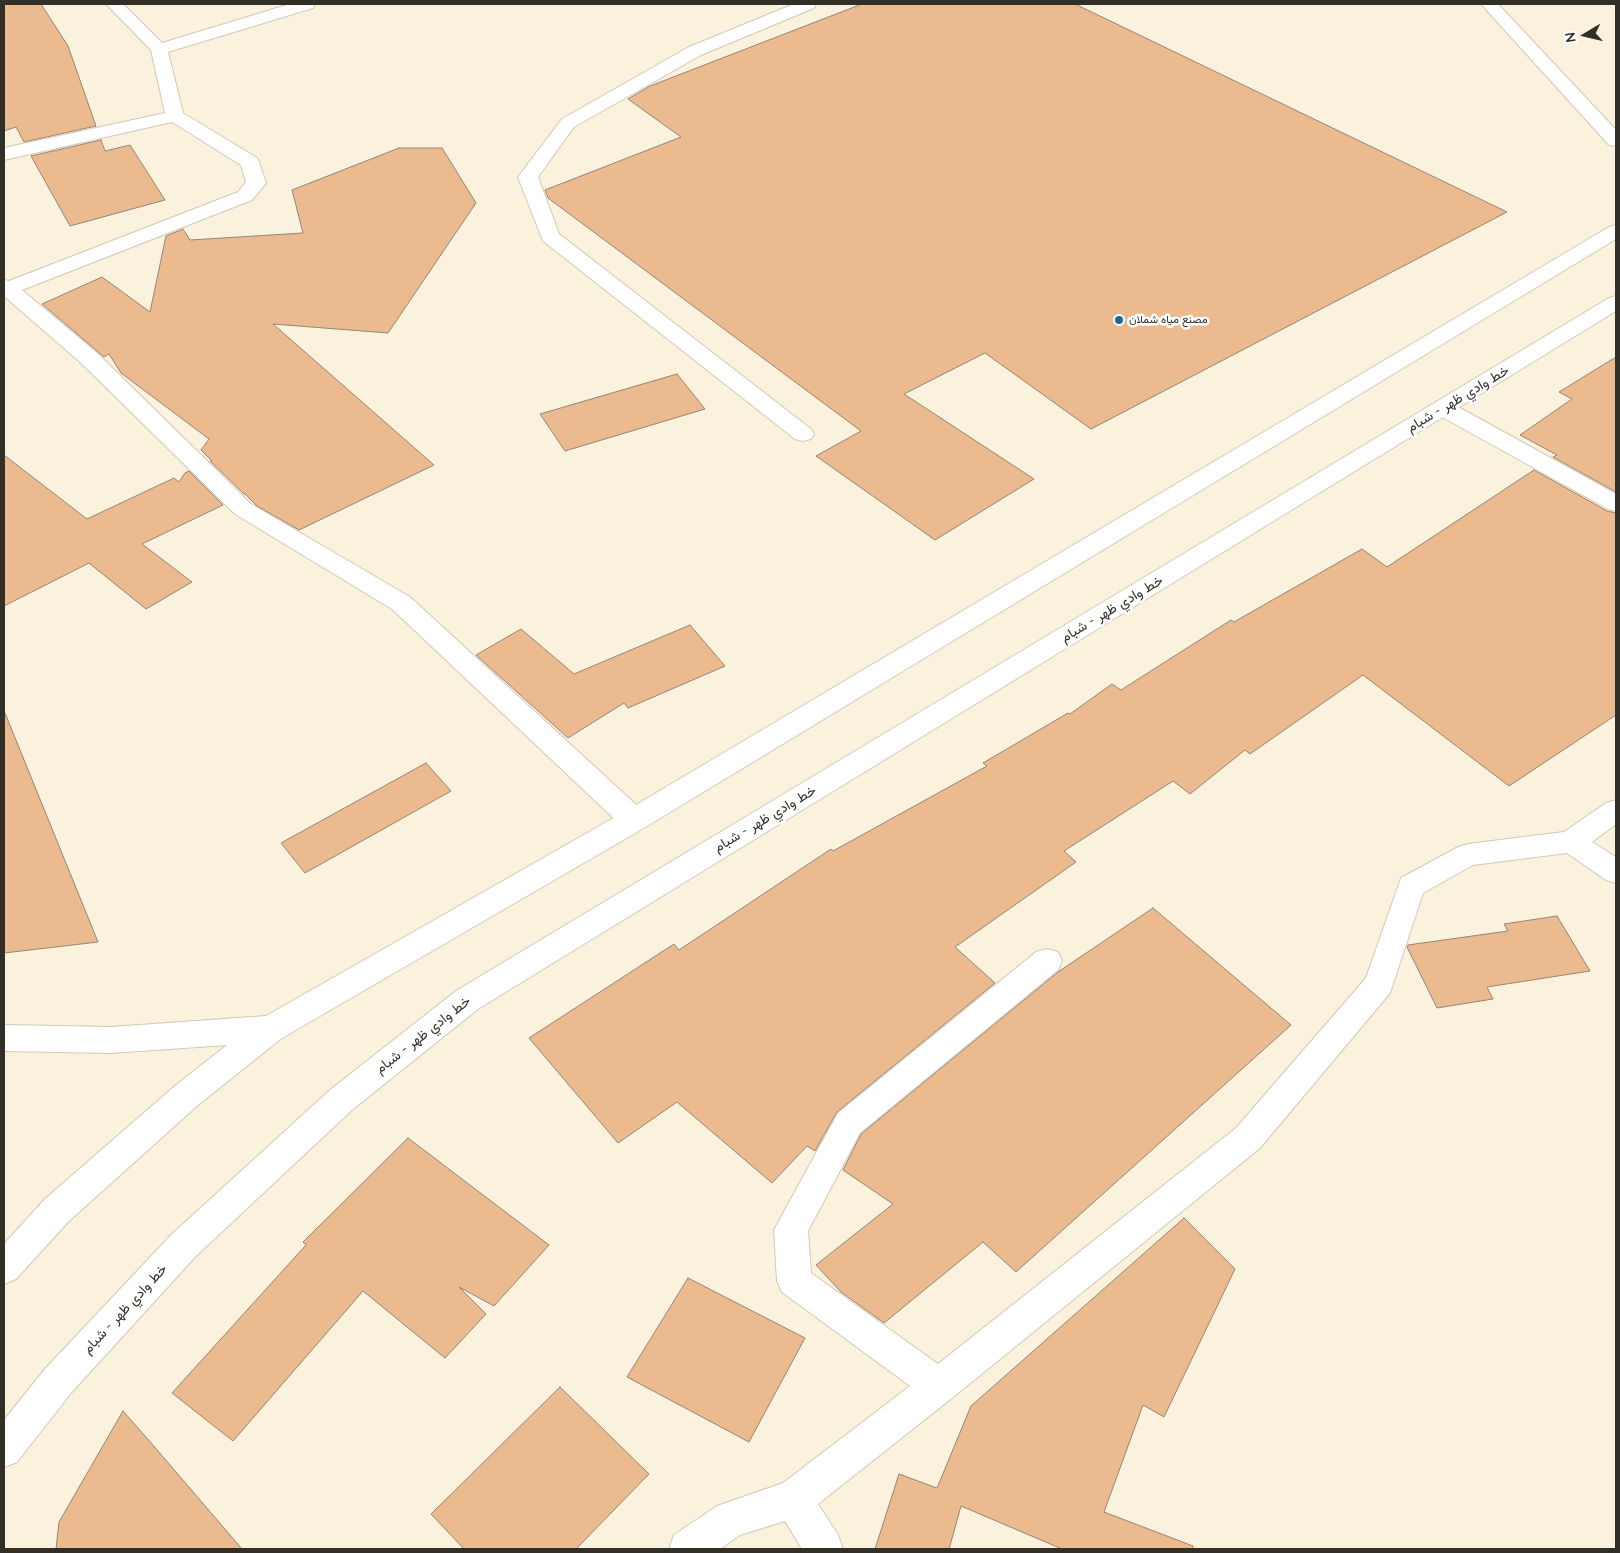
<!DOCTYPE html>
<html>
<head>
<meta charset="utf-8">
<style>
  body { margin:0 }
  #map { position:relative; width:1620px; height:1553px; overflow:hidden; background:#fbf2de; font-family:Quicksand,sans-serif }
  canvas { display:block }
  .frame { position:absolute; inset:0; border:5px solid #322f27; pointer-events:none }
  .north { position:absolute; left:1560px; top:10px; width:50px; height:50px; -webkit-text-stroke:4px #fff; paint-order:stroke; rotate:261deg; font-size:14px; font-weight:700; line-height:20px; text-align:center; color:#322f27 }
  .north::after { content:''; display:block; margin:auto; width:18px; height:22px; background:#322f27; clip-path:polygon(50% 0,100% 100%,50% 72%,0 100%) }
</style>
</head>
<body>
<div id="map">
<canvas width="1620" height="1553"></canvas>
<div class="frame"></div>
<div class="north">N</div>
</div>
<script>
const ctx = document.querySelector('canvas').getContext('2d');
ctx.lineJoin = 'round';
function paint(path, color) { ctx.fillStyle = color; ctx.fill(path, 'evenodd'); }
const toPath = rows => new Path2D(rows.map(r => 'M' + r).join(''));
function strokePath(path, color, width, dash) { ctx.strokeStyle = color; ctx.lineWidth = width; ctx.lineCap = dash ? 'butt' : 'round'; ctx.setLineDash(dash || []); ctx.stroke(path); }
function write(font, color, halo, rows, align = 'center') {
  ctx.font = font + ' Quicksand,Vazirmatn,sans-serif'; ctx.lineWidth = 5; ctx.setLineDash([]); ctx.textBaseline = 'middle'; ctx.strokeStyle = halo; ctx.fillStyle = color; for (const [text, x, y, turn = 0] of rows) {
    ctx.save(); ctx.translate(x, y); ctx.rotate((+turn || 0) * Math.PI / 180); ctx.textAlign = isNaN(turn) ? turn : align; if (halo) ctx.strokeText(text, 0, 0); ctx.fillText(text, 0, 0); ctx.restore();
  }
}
const building = toPath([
  [4,4,41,4,68,46,96,126,24,142,16,127,4,131,4,4],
  [862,4,1075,4,1507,212,1091,429,985,353,904,394,1034,479,935,540,816,456,861,431,548,198,545,190,681,137,628,99,650,86,862,4],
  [101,140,105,151,130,145,165,200,70,226,31,156,101,140],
  [399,148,442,148,476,203,388,333,273,324,434,465,299,530,257,506,245,494,244,494,210,461,212,461,201,450,209,439,121,373,109,354,104,357,42,304,102,277,150,312,166,236,183,229,190,240,303,233,292,190,399,148],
  [1616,357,1616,492,1553,457,1557,455,1520,435,1572,399,1559,392,1616,357],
  [677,374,705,409,565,451,540,414,677,374],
  [4,455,87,519,174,478,179,482,185,473,189,471,223,505,142,544,192,582,146,609,89,563,4,606,4,455],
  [1534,470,1607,511,1616,513,1616,715,1509,786,1363,675,1250,754,1245,750,1190,794,1173,781,1064,851,1076,862,955,947,995,983,837,1112,815,1151,807,1146,772,1183,677,1102,618,1143,529,1038,674,944,679,950,831,849,833,851,987,766,983,763,1068,713,1070,714,1112,684,1121,690,1231,620,1234,622,1362,549,1387,567,1534,470],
  [690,625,725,666,628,708,624,703,568,738,476,655,521,629,574,674,690,625],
  [4,713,5,713,98,942,4,953,4,713],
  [426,763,451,791,305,873,281,843,426,763],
  [1153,908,1291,1025,1016,1272,983,1242,884,1323,841,1292,816,1265,893,1204,843,1170,861,1134,1058,972,1153,908],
  [1557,916,1590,971,1487,987,1493,999,1437,1008,1407,947,1408,945,1508,931,1504,924,1557,916],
  [408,1138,549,1245,494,1306,459,1287,486,1314,445,1358,363,1291,233,1441,172,1393,306,1245,303,1242,408,1138],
  [1184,1218,1235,1269,1164,1417,1143,1405,1104,1512,1193,1546,1193,1549,1062,1549,961,1506,949,1549,875,1549,899,1474,937,1488,971,1406,1184,1218],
  [688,1278,805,1338,749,1442,627,1377,688,1278],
  [560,1387,649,1474,576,1549,464,1549,431,1514,560,1387],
  [123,1411,152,1444,242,1549,56,1549,59,1522,123,1411]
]);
const minor = toPath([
  [106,4,123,4,162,43,290,4,315,4,313,8,168,52,183,113,257,158,259,162,266,183,252,200,22,290,96,352,251,504,410,597,644,812,648,820,644,828,634,831,624,828,392,609,235,514,80,362,4,296,4,280,9,281,238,192,246,182,241,165,172,122,4,160,4,148,165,113,151,50,106,4],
  [794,4,816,4,814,8,701,55,574,127,538,177,559,234,811,429,814,434,811,439,803,441,795,439,543,241,518,177,562,119,689,47,794,4],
  [1481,4,1498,4,1616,130,1616,146,1609,145,1481,4],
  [1443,401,1451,403,1616,494,1616,511,1608,509,1435,413,1432,408,1435,403,1443,401],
  [1616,800,1616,824,1592,842,1616,857,1616,883,1606,880,1567,853,1473,865,1423,893,1390,993,1260,1148,952,1398,818,1504,838,1535,843,1549,802,1549,785,1521,740,1535,720,1549,669,1549,674,1535,717,1506,783,1483,910,1386,782,1292,777,1281,774,1230,838,1113,1036,952,1047,949,1058,952,1062,961,1058,970,860,1133,808,1231,811,1273,938,1364,1236,1128,1366,978,1401,878,1458,847,1468,844,1564,832,1606,803,1616,800]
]);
const major = toPath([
  [1616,225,1616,239,644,828,282,1038,198,1105,69,1221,16,1279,4,1284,4,1244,45,1199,176,1085,227,1045,111,1053,4,1051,4,1025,111,1027,266,1016,624,812,1609,227,1616,225],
  [1616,296,1616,311,478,1009,352,1110,195,1257,71,1393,17,1462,4,1467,4,1420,45,1369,171,1235,330,1090,456,991,1609,298,1616,296]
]);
const markers = [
  [1119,320,5,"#156c9c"]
];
const farPoinames = [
  ["مصنع مياه شملان",1129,320]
];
const streetNames = [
  ["خط وادي ظهر - شبام",1458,399,-31],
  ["خط وادي ظهر - شبام",1112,609,-31],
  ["خط وادي ظهر - شبام",765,819,-31],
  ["خط وادي ظهر - شبام",423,1035,-38],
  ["خط وادي ظهر - شبام",125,1309,-47]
];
paint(building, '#ebba8f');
strokePath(building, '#948476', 1);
strokePath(minor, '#d1c9b5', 2);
strokePath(major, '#d1c9b5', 2);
paint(minor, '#fff');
paint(major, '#fff');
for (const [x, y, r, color] of markers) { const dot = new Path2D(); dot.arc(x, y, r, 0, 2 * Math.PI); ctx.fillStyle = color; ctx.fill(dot); strokePath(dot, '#fff', 2); }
write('11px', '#322f27', '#fff', farPoinames, 'left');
write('14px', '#322f27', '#fff', streetNames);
</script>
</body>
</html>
